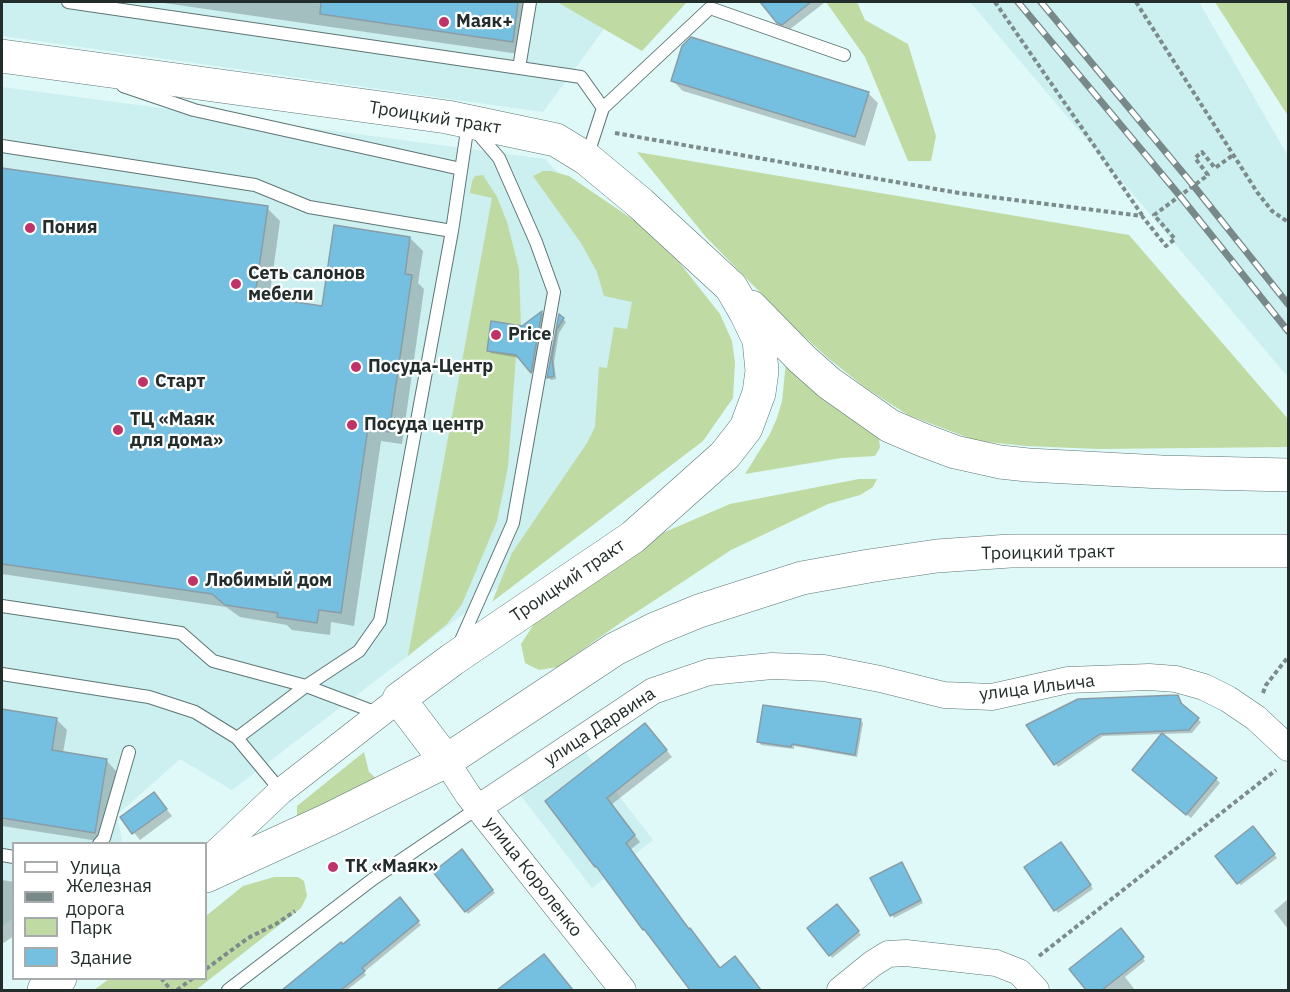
<!DOCTYPE html>
<html>
<head>
<meta charset="utf-8">
<style>
  body { margin:0 }
  #map { position:relative; width:1290px; height:992px; overflow:hidden; background:#dff8f8; font-family:"IBM Plex Sans",sans-serif }
  canvas { display:block }
  .frame { position:absolute; inset:0; border:3px solid #232d2c; pointer-events:none }
  .legend { position:absolute; left:12px; top:842px; width:195px; height:138px; box-sizing:border-box; background:#fff; border:2px solid #a7abab; margin:0; padding:8px 10px; list-style:none; font-size:18px; color:#232d2c }
  .legend li { display:flex; align-items:center; gap:12px; height:30px }
  .legend b { width:30px; border:2px solid #a7abab }
</style>
</head>
<body>
<div id="map">
<canvas width="1290" height="992"></canvas>
<div class="frame"></div>
<ul class="legend">
<li><b style="height:8px;background:#fff"></b>Улица</li>
<li><b style="height:8px;background:#798989"></b>Железная дорога</li>
<li><b style="height:16px;background:#bfdba3"></b>Парк</li>
<li><b style="height:16px;background:#75bfe1"></b>Здание</li>
</ul>
</div>
<script>
const ctx = document.querySelector('canvas').getContext('2d');
ctx.lineJoin = 'round';
function paint(path, color) { ctx.fillStyle = color; ctx.fill(path, 'evenodd'); }
const toPath = rows => new Path2D(rows.map(r => 'M' + r).join(''));
function strokePath(path, color, width, dash) { ctx.strokeStyle = color; ctx.lineWidth = width; ctx.lineCap = dash ? 'butt' : 'round'; ctx.setLineDash(dash || []); ctx.stroke(path); }
function write(font, color, halo, rows, align = 'center') {
  ctx.font = font + ' "IBM Plex Sans",sans-serif'; ctx.lineWidth = 4.5; ctx.setLineDash([]); ctx.textBaseline = 'middle'; ctx.strokeStyle = halo; ctx.fillStyle = color; for (const [text, x, y, turn = 0] of rows) {
    ctx.save(); ctx.translate(x, y); ctx.rotate((+turn || 0) * Math.PI / 180); ctx.textAlign = isNaN(turn) ? turn : align; if (halo) ctx.strokeText(text, 0, 0); ctx.fillText(text, 0, 0); ctx.restore();
  }
}
const built = toPath([
  [2,2,579,2,604,29,543,112,2,36],
  [970,2,1199,2,1288,156,1288,377],
  [2,87,545,159,663,284,632,455,509,579,232,790,180,759,117,815,122,841,118,843,14,844,13,918,2,927],
  [582,748,653,840,592,888,521,796]
]);
const green = toPath([
  [557,2,687,2,642,51],
  [826,2,857,2,865,20,908,44,936,136,931,161,908,161,865,57],
  [1215,2,1288,2,1288,116],
  [637,152,1129,235,1288,419,1288,447,1099,449,1026,446,977,441,908,415,866,388,829,359,794,327,705,236],
  [543,171,551,171,569,176,635,221,679,262,720,314,732,341,735,362,733,398,703,441,492,602,512,553,587,443,595,427,599,367,607,368,614,327,627,329,632,302,604,296,597,272,581,243,533,176],
  [483,175,497,197,507,222,519,269,521,326,492,321,487,350,516,355,508,467,497,521,462,604,447,624,408,656,492,198,470,193,472,181,475,176],
  [786,363,879,438,880,448,875,456,841,458,745,474,770,434,777,418,782,401],
  [859,479,877,479,873,487,860,495,828,504,731,550,623,621,558,667,539,670,525,663,521,644,536,621,658,535,730,504],
  [364,752,369,772,378,780,307,816,297,815,297,806],
  [274,877,298,877,304,881,307,896,301,908,196,990,94,990,109,979,206,978,206,916,243,886]
]);
const shadow = toPath([
  [157,2,533,2,526,55],
  [762,2,823,2,824,3,789,30,785,29,778,22],
  [673,81,868,93,878,103,865,146,683,91],
  [2,169,267,208,280,221,269,300,323,308,410,238,423,251,418,283,424,289,402,444,381,441,354,626,331,622,330,635,292,630,287,625,240,617,226,607,2,574],
  [542,313,544,316,534,374,520,358,491,353,488,350],
  [560,316,566,322,559,333,554,362,556,379,551,380,549,378],
  [1178,697,1181,700,1183,706,1201,722,1192,733,1103,736,1058,767,1028,726],
  [2,711,57,720,67,730,63,753,106,760,116,771,105,842,2,826],
  [860,720,863,723,857,757,794,746,794,749,761,745,759,742],
  [651,731,672,757,611,805,640,842,630,850,690,931,721,969,740,964,761,990,693,990,547,802],
  [1138,774,1216,779,1220,783,1191,818],
  [160,801,172,816,140,840,122,818],
  [1256,831,1277,858,1241,885,1238,883],
  [1063,846,1093,889,1058,913,1026,868],
  [465,854,495,893,468,914,466,911],
  [902,863,904,866,923,903,894,918,892,915,872,878],
  [2,880,14,882,14,936,2,944],
  [1288,899,1288,929,1274,911],
  [402,902,421,925,364,972,366,975,347,990,282,990,341,944,343,946],
  [840,909,861,935,832,958,830,955],
  [1123,933,1145,961,1125,977,1135,990,1088,990,1071,969],
  [547,958,572,990,521,990,513,980]
]);
const building = toPath([
  [321,2,518,2,513,42,320,14,321,2],
  [760,2,811,2,782,25,777,23,760,2],
  [691,37,869,92,855,137,671,81,682,46,691,37],
  [2,168,268,206,255,296,322,306,334,225,410,237,405,274,412,275,389,432,368,428,341,613,319,610,317,623,277,617,278,613,225,605,212,594,2,564,2,168],
  [542,311,531,373,516,355,487,351,491,321,522,326,542,311],
  [559,314,564,318,557,329,552,358,554,376,547,378,559,314],
  [1178,695,1181,703,1199,718,1189,730,1100,734,1054,765,1026,725,1078,699,1178,695],
  [763,705,861,719,855,755,792,744,791,747,757,742,763,705],
  [2,709,57,718,52,750,107,759,95,833,2,818,2,709],
  [645,723,667,750,607,798,635,835,626,843,689,929,690,928,720,968,735,956,761,990,690,990,644,929,643,930,596,866,595,867,545,801,645,723],
  [1162,733,1217,778,1186,815,1132,770,1162,733],
  [154,792,167,809,132,834,120,817,154,792],
  [1253,826,1275,854,1237,884,1215,856,1253,826],
  [1061,842,1091,885,1054,911,1024,867,1061,842],
  [462,849,493,890,465,912,433,872,462,849],
  [902,862,921,900,890,916,870,878,902,862],
  [400,897,419,921,362,968,365,971,341,990,282,990,341,942,343,944,400,897],
  [837,904,859,931,829,956,807,928,837,904],
  [1121,928,1144,957,1102,990,1086,990,1069,969,1121,928],
  [544,954,573,990,497,990,544,954]
]);
const path = toPath([
  [995,2,1142,215],
  [1136,2,1257,192,1272,211,1288,222],
  [615,133,959,193,1142,216,1166,246,1175,239,1154,215,1208,175,1195,158,1202,152,1215,168,1233,155],
  [1263,693,1266,685,1288,657],
  [1039,956,1276,770],
  [206,969,248,938,276,924,295,911],
  [161,978,171,990],
  [177,990,193,978]
]);
const lane = toPath([
  [68,2,581,77,603,108,587,157],
  [519,68,530,2],
  [123,86,194,110,461,169],
  [603,108,710,8,844,55],
  [2,146,255,185,309,207,452,231],
  [2,606,181,633,213,661,306,686,380,714],
  [459,645,513,523,554,292,536,242,499,158,475,130],
  [2,674,149,697,195,712,237,738,281,791],
  [237,738,306,686,359,651,380,621,452,231,468,124],
  [99,844,104,838,129,752],
  [2,855,14,857],
  [228,990,373,879,478,808]
]);
const street = toPath([
  [446,761,468,795,623,990],
  [478,808,653,691,709,672,772,666,824,668,880,679,944,695,992,697,1068,680,1149,677,1176,679,1204,687,1228,699,1256,718,1288,748],
  [206,862,281,791,399,699],
  [840,990,872,964,888,954,906,953,996,963,1019,972,1036,990]
]);
const secondary = toPath([
  [2,56,447,117,556,140,587,159,640,203,731,287,746,313,759,340,762,371,759,393,746,428,725,455,633,537,453,659,399,699,446,761],
  [751,307,802,359,829,383,890,426,923,440,955,452,1000,462,1028,465,1162,472,1288,475]
]);
const primary = toPath([
  [206,876,330,819,446,761,615,649,655,629,699,611,802,578,869,566,937,556,1010,551,1288,551],
  [44,990,60,978]
]);
const rail = toPath([
  [1018,2,1180,196,1288,331],
  [1041,2,1193,185,1288,304]
]);
const markers = [
  [444,22,6,"#bf3369"],
  [30,228,6,"#bf3369"],
  [236,284,6,"#bf3369"],
  [496,335,6,"#bf3369"],
  [356,367,6,"#bf3369"],
  [143,382,6,"#bf3369"],
  [352,425,6,"#bf3369"],
  [118,430,6,"#bf3369"],
  [193,581,6,"#bf3369"],
  [333,867,6,"#bf3369"]
];
const poiNames = [
  ["Маяк+",456,22],
  ["Пония",42,228],
  ["Сеть салонов",248,274],
  ["мебели",248,295],
  ["Price",508,335],
  ["Посуда-Центр",368,367],
  ["Старт",155,382],
  ["ТЦ «Маяк",130,420],
  ["для дома»",130,441],
  ["Посуда центр",364,425],
  ["Любимый дом",205,581],
  ["ТК «Маяк»",345,867]
];
const streetNames = [
  ["Троицкий тракт",435,118,9],
  ["Троицкий тракт",1048,553,-1],
  ["Троицкий тракт",568,581,-34],
  ["улица Ильича",1037,688,-7],
  ["улица Дарвина",600,727,-33],
  ["улица Короленко",533,877,52]
];
paint(built, '#ccefef');
paint(green, '#bfdba3');
paint(shadow, '#0003');
paint(building, '#75bfe1');
strokePath(building, '#899da7', 1.5);
strokePath(lane, '#5e7575', 14);
strokePath(street, '#5e7575', 27);
strokePath(secondary, '#5e7575', 34);
strokePath(primary, '#5e7575', 34);
strokePath(path, '#7b8c8b', 4, [4.5, 3]);
strokePath(lane, '#fff', 12);
strokePath(street, '#fff', 26);
strokePath(secondary, '#fff', 33);
strokePath(primary, '#fff', 33);
strokePath(rail, '#798989', 7);
strokePath(rail, '#fff', 4.5, [14]);
for (const [x, y, r, color] of markers) { const dot = new Path2D(); dot.arc(x, y, r, 0, 2 * Math.PI); ctx.fillStyle = color; ctx.fill(dot); strokePath(dot, '#fff', 2); }
write('bold 18px', '#232d2c', '#fff', poiNames, 'left');
write('18px', '#232d2c', '#fff', streetNames);
</script>
</body>
</html>
